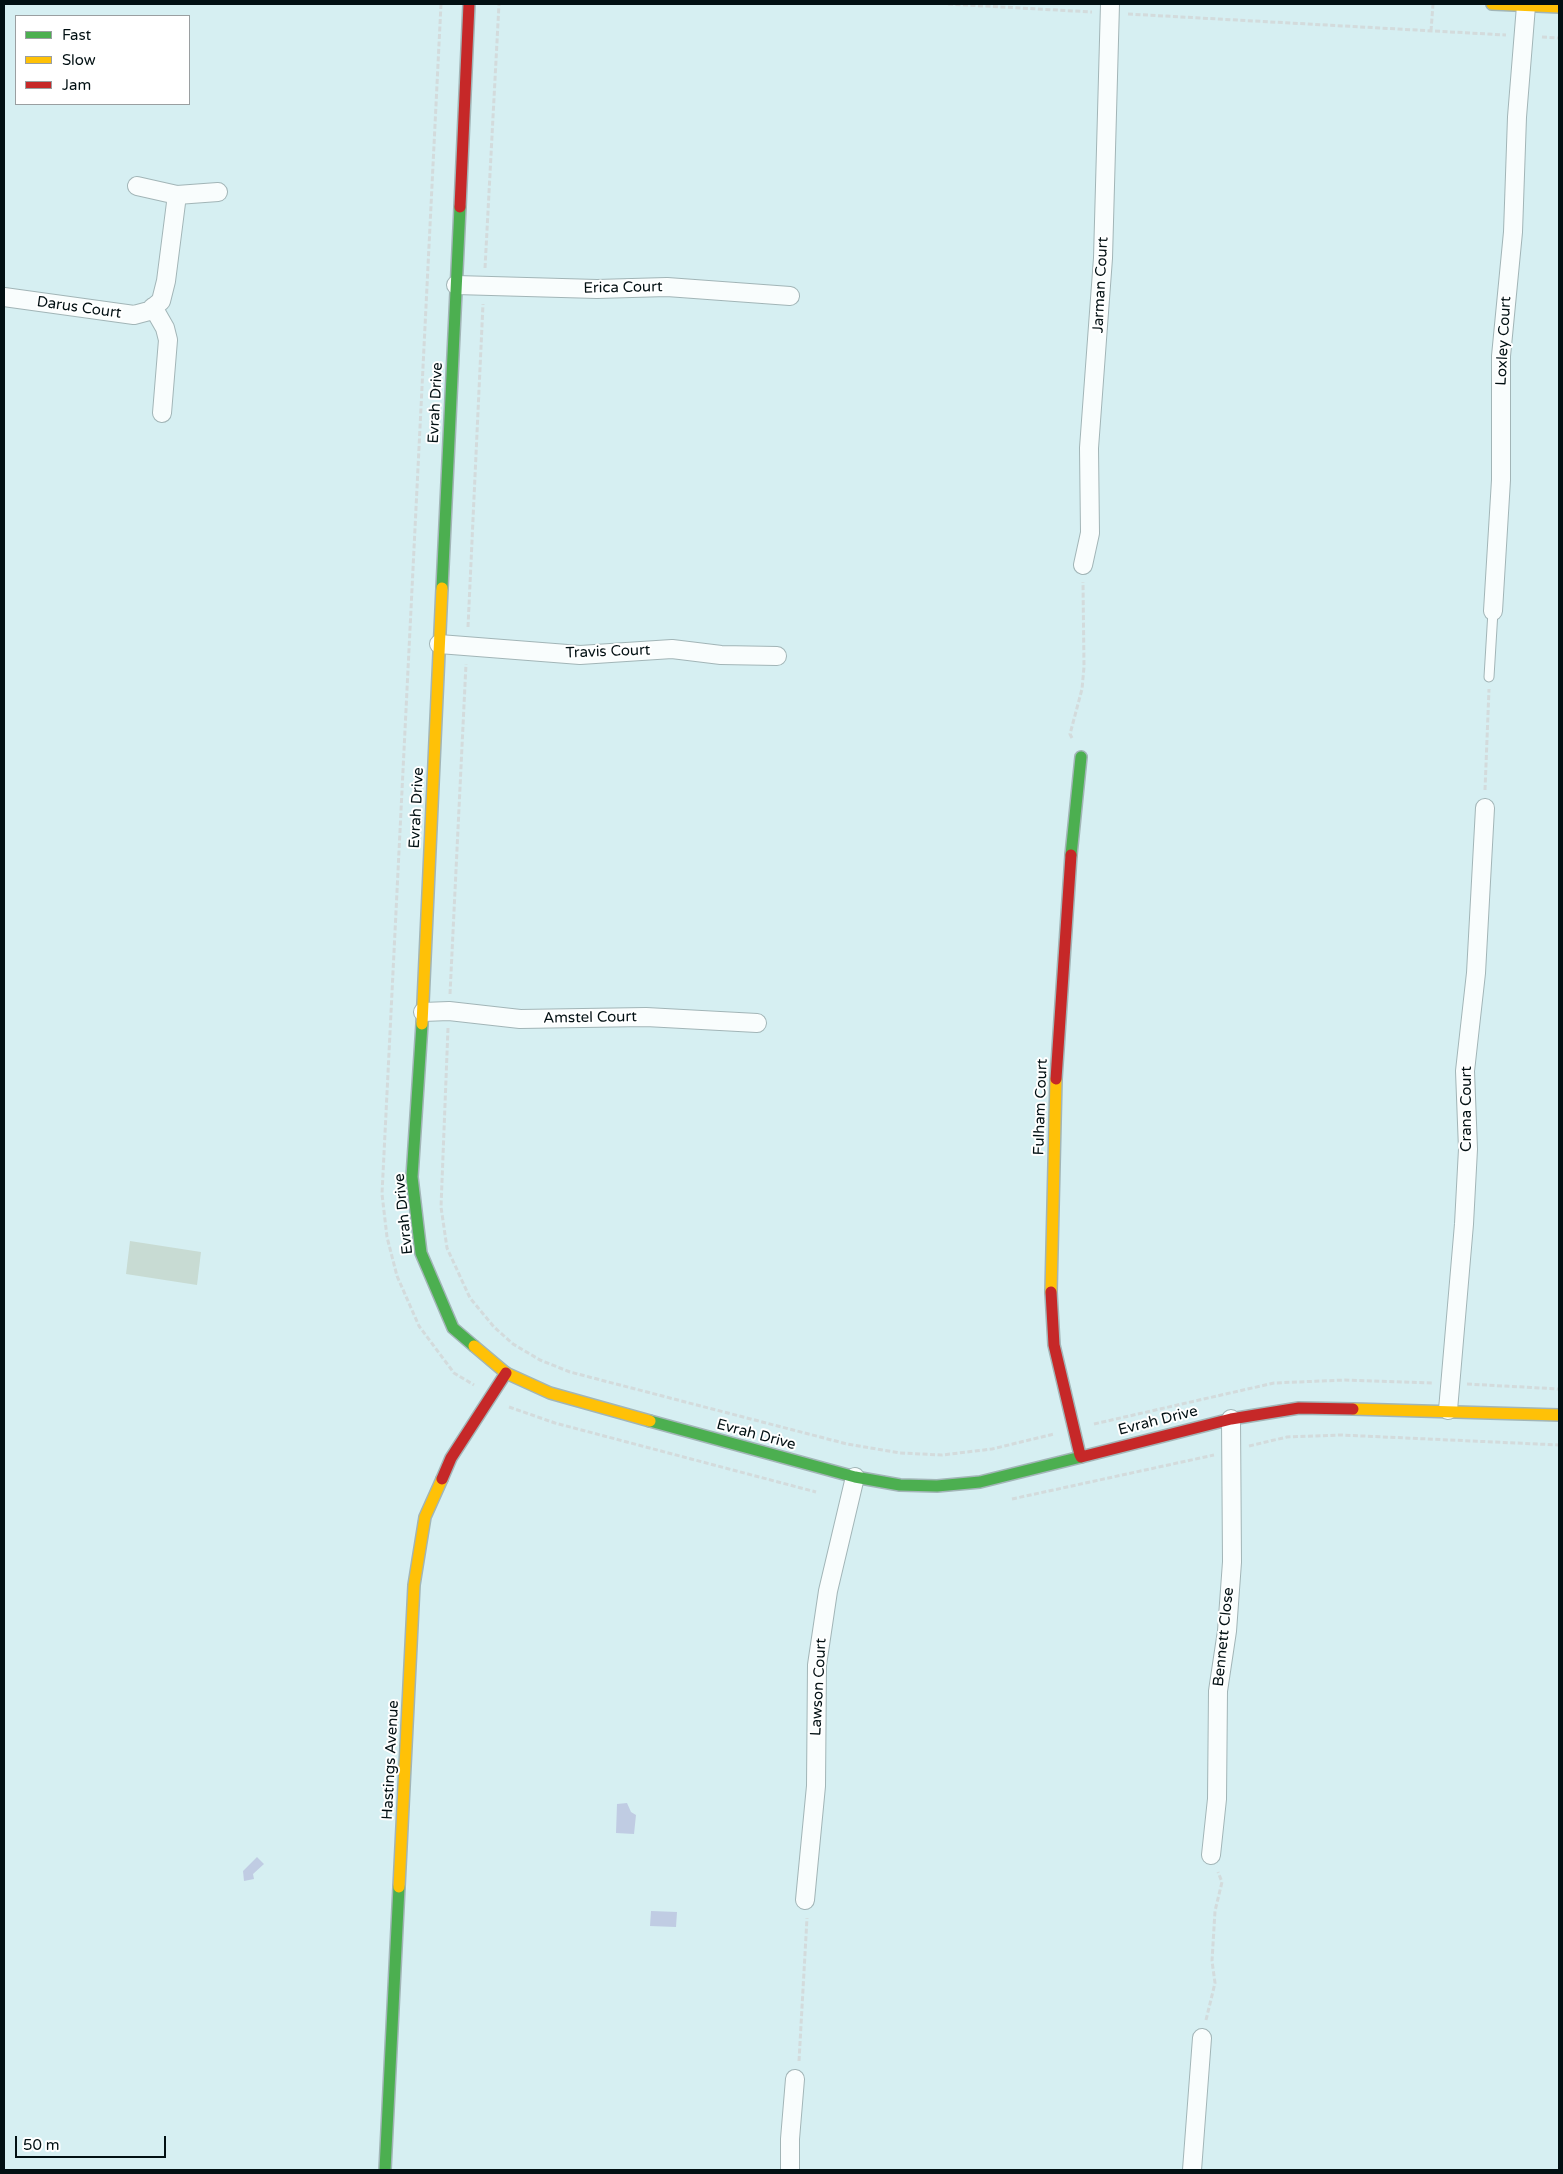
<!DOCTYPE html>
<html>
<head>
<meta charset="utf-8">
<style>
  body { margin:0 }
  #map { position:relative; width:1563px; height:2174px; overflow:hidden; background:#d6eff2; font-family:"Varela Round",sans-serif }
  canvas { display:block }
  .frame { position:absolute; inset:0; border:5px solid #021013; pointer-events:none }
  .legend { position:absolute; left:15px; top:15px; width:175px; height:90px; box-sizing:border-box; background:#fff; border:1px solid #9a9fa1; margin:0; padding:6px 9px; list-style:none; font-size:15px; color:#021013 }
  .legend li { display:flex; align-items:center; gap:10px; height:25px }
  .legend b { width:25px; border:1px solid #9a9fa1 }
  .scale { position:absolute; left:15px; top:2136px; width:151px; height:22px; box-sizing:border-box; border:2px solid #021013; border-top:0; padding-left:6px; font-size:15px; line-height:18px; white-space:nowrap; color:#021013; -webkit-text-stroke:4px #fff; paint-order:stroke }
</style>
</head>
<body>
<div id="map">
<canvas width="1563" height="2174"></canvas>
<div class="frame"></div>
<ul class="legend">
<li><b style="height:6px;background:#4caf50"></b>Fast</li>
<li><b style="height:6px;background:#ffc107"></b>Slow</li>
<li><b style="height:6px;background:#c62828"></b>Jam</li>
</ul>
<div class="scale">50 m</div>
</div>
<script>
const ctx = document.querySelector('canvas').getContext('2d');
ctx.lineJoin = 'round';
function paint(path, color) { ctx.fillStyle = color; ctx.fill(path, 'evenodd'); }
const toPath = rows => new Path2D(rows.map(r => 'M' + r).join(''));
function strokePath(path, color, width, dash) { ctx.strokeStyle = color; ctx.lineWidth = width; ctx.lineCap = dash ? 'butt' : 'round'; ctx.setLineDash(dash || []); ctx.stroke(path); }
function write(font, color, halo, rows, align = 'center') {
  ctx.font = font + ' "Varela Round",sans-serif'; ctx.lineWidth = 4; ctx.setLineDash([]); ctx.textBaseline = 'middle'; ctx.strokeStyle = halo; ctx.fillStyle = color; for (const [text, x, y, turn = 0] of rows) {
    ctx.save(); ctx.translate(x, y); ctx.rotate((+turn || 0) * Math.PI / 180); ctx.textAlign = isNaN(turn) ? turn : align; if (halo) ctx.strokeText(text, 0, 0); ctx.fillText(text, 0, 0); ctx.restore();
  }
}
const green = toPath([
  [130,1241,201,1252,197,1285,126,1274]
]);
const water = toPath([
  [627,1803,631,1812,636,1815,634,1834,616,1833,617,1804],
  [257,1857,264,1864,253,1874,254,1879,244,1881,243,1871],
  [651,1911,677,1912,676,1927,650,1926]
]);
const path = toPath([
  [441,4,382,1194,387,1237,397,1276,419,1326,454,1373,474,1385],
  [948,4,1092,12],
  [1128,14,1506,35],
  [1431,31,1433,4],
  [1542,37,1559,38],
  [485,268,499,4],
  [468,627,483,304],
  [1072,738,1070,734,1082,689,1084,667,1083,582],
  [1485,790,1489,689],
  [450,994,466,664],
  [448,1028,441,1207,447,1248,470,1298,494,1327,513,1344,540,1360,570,1372,847,1444,900,1453,942,1455,992,1449,1054,1434],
  [1467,1384,1559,1389],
  [509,1407,555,1423,816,1492],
  [1094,1424,1274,1383,1345,1380,1433,1383],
  [1249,1446,1287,1437,1341,1435,1559,1445],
  [1012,1499,1214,1455],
  [1206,2020,1215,1983,1212,1961,1215,1911,1222,1882,1218,1872],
  [799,2061,807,1918]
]);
const lane = toPath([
  [1489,677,1493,611]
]);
const street = toPath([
  [137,186,177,195,218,192],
  [456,285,597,289,667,287,790,296],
  [4,297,134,315,149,311,161,301,166,281,177,195],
  [153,307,165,328,168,340,162,413],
  [1083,565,1090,533,1089,448,1103,258,1110,4],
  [1493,611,1501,480,1501,356,1513,232,1517,117,1526,6],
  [439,644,580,655,672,649,721,655,777,656],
  [423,1012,449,1011,520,1019,646,1017,757,1023],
  [1448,1410,1464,1224,1468,1149,1465,1071,1476,973,1485,808],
  [1211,1855,1217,1799,1218,1691,1227,1631,1232,1562,1231,1419],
  [805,1900,816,1786,817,1665,828,1591,855,1477],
  [790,2170,790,2139,795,2079],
  [1192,2170,1202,2038]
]);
const fast = toPath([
  [442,588,460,207],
  [1071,855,1081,757],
  [422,1024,412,1177,421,1253,453,1328,474,1346],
  [650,1421,855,1477,900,1485,937,1486,980,1482,1081,1457],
  [385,2170,399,1887]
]);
const slow = toPath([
  [1492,4,1559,7],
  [422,1024,442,588],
  [1051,1292,1056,1079],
  [474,1346,506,1373,550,1393,650,1421],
  [1353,1409,1559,1415],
  [399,1887,414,1585,425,1517,442,1479]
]);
const jam = toPath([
  [460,207,469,4],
  [1056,1079,1071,855],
  [1051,1292,1054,1345,1080,1455],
  [1081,1457,1231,1419,1299,1408,1353,1409],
  [442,1479,451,1458,506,1373]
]);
const streetNames = [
  ["Jarman Court",1101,285,-87],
  ["Erica Court",623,288,-1],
  ["Darus Court",79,308,8],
  ["Loxley Court",1504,341,-87],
  ["Evrah Drive",436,403,-87],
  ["Travis Court",608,652,-2],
  ["Evrah Drive",417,808,-87],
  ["Amstel Court",590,1018,-1],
  ["Fulham Court",1041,1107,-88],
  ["Crana Court",1467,1109,-90],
  ["Evrah Drive",404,1214,-96],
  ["Evrah Drive",1158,1421,-14],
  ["Evrah Drive",756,1435,15],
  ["Bennett Close",1224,1637,-84],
  ["Lawson Court",819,1687,-87],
  ["Hastings Avenue",391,1760,-87]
];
paint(green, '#c8dbd3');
paint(water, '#c0cce3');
strokePath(lane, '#a2b5b7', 11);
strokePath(street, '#a2b5b7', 20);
strokePath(fast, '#a2b5b7', 14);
strokePath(slow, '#a2b5b7', 14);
strokePath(jam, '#a2b5b7', 14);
strokePath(path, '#d3dbdc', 3, [5, 2.5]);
strokePath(lane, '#f9fdfd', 9);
strokePath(street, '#f9fdfd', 18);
strokePath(fast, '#4caf50', 11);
strokePath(slow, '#ffc107', 11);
strokePath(jam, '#c62828', 11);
write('15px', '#021013', '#fff', streetNames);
</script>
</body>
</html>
